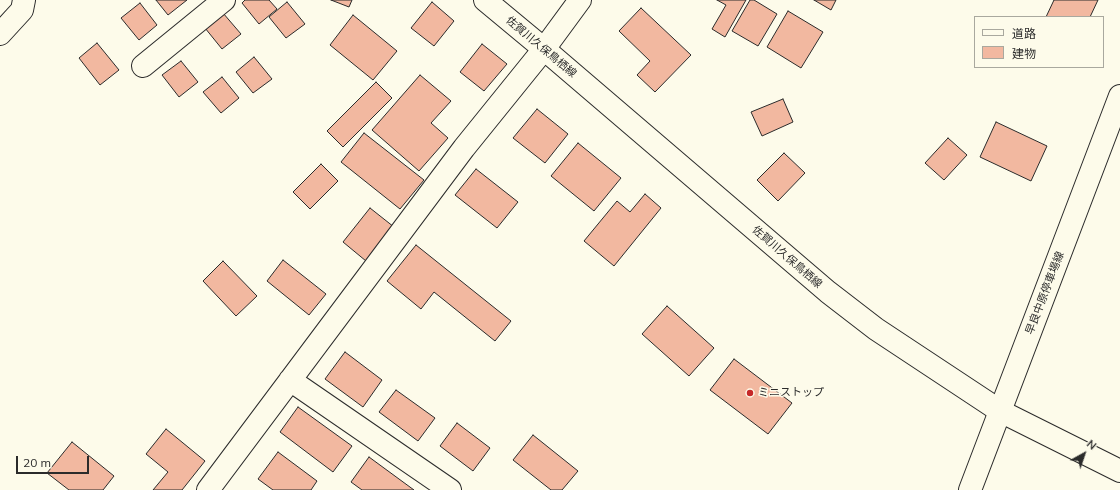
<!DOCTYPE html>
<html>
<head>
<meta charset="utf-8">
<style>
  body { margin:0 }
  #map { position:relative; width:1120px; height:490px; overflow:hidden; background:#fdfbea; font-family:Mulish,"Noto Sans JP",sans-serif }
  canvas { display:block }
  .legend { position:absolute; left:974px; top:16px; width:130px; height:52px; box-sizing:border-box; background:#fdfbea; border:1px solid #a9a89e; margin:0; padding:5px 7px; list-style:none; font-size:12px; color:#2b2b2b }
  .legend li { display:flex; align-items:center; gap:8px; height:20px }
  .legend b { width:20px; border:1px solid #a9a89e }
  .north { position:absolute; left:1064px; top:434px; width:40px; height:40px; -webkit-text-stroke:3px #fdfbea; paint-order:stroke; rotate:40deg; font-size:11px; font-weight:700; line-height:16px; text-align:center; color:#2b2b2b }
  .north::after { content:''; display:block; margin:auto; width:14px; height:18px; background:#2b2b2b; clip-path:polygon(50% 0,100% 100%,50% 72%,0 100%) }
  .scale { position:absolute; left:16px; top:456px; width:73px; height:18px; box-sizing:border-box; border:2px solid #2b2b2b; border-top:0; padding-left:5px; font-size:12px; line-height:14px; white-space:nowrap; color:#2b2b2b; -webkit-text-stroke:3px #fdfbea; paint-order:stroke }
</style>
</head>
<body>
<div id="map">
<canvas width="1120" height="490"></canvas>
<ul class="legend">
<li><b style="height:5px;background:#fdfbea"></b>道路</li>
<li><b style="height:11px;background:#f2b8a0"></b>建物</li>
</ul>
<div class="north">N</div>
<div class="scale">20 m</div>
</div>
<script>
const ctx = document.querySelector('canvas').getContext('2d');
ctx.lineJoin = 'round';
function paint(path, color) { ctx.fillStyle = color; ctx.fill(path, 'evenodd'); }
const toPath = rows => new Path2D(rows.map(r => 'M' + r).join(''));
function strokePath(path, color, width, dash) { ctx.strokeStyle = color; ctx.lineWidth = width; ctx.lineCap = dash ? 'butt' : 'round'; ctx.setLineDash(dash || []); ctx.stroke(path); }
function write(font, color, halo, rows, align = 'center') {
  ctx.font = font + ' Mulish,"Noto Sans JP",sans-serif'; ctx.lineWidth = 3; ctx.setLineDash([]); ctx.textBaseline = 'middle'; ctx.strokeStyle = halo; ctx.fillStyle = color; for (const [text, x, y, turn = 0] of rows) {
    ctx.save(); ctx.translate(x, y); ctx.rotate((+turn || 0) * Math.PI / 180); ctx.textAlign = isNaN(turn) ? turn : align; if (halo) ctx.strokeText(text, 0, 0); ctx.fillText(text, 0, 0); ctx.restore();
  }
}
const building = toPath([
  [156,0,187,0,168,15,156,0],
  [245,0,269,0,277,9,259,24,242,3,245,0],
  [331,0,352,0,349,7,331,0],
  [717,0,746,0,725,37,712,29,726,5,717,0],
  [750,0,754,0,777,14,758,46,732,31,750,0],
  [814,0,836,0,831,10,814,0],
  [1054,0,1098,0,1090,17,1046,17,1054,0],
  [287,2,305,24,286,38,269,17,287,2],
  [432,2,454,21,434,46,411,28,432,2],
  [140,3,157,25,139,40,121,18,140,3],
  [641,8,691,55,655,92,637,75,650,61,619,31,641,8],
  [788,11,823,32,801,68,767,47,788,11],
  [223,13,241,34,222,49,205,28,223,13],
  [353,15,397,51,373,80,330,45,353,15],
  [97,43,119,70,100,85,79,58,97,43],
  [482,44,507,64,484,91,460,72,482,44],
  [254,57,272,79,253,93,236,72,254,57],
  [181,61,198,82,179,97,162,75,181,61],
  [420,75,451,101,431,123,448,138,419,171,372,130,420,75],
  [222,77,239,98,221,113,203,92,222,77],
  [376,82,392,98,343,147,327,131,376,82],
  [783,99,793,122,762,136,751,112,783,99],
  [537,109,568,134,545,163,513,138,537,109],
  [996,122,1047,146,1031,181,980,157,996,122],
  [364,133,424,180,400,209,341,162,364,133],
  [948,138,967,155,944,180,925,163,948,138],
  [578,143,621,178,594,211,551,176,578,143],
  [784,153,805,173,778,201,757,180,784,153],
  [321,164,338,181,310,209,293,192,321,164],
  [476,169,518,202,497,228,455,195,476,169],
  [645,194,661,208,614,266,584,241,617,201,630,212,645,194],
  [370,208,394,227,366,261,343,242,370,208],
  [416,245,511,321,495,341,434,292,421,309,387,281,416,245],
  [283,260,326,294,309,315,267,281,283,260],
  [223,261,257,296,236,316,203,281,223,261],
  [667,306,714,348,689,376,642,334,667,306],
  [345,352,382,380,363,407,325,379,345,352],
  [734,359,792,403,768,434,710,390,734,359],
  [396,390,435,418,418,441,379,412,396,390],
  [298,407,352,446,333,472,280,432,298,407],
  [457,423,490,448,473,471,440,446,457,423],
  [166,429,205,461,182,490,153,490,168,472,146,454,166,429],
  [533,435,578,471,562,490,551,490,513,460,533,435],
  [72,442,114,476,103,490,69,490,47,473,72,442],
  [278,452,317,481,311,490,273,490,258,479,278,452],
  [369,457,414,490,362,490,351,482,369,457]
]);
const minor = toPath([
  [0,34,22,10,24,0],
  [143,66,224,0],
  [290,380,450,490],
  [208,490,464,148,544,49,580,0]
]);
const secondary = toPath([
  [970,490,1120,96]
]);
const primary = toPath([
  [485,0,544,49,828,292,876,329,1000,411,1120,471]
]);
const markers = [
  [750,393,4,"#c62828"]
];
const streetNames = [
  ["佐賀川久保鳥栖線",541,47,40],
  ["佐賀川久保鳥栖線",787,257,41],
  ["早良中原停車場線",1045,293,-69]
];
const poiNames = [
  ["ミニストップ",758,393]
];
paint(building, '#f2b8a0');
strokePath(building, '#2b2b2b', 1);
strokePath(minor, '#2b2b2b', 24);
strokePath(secondary, '#2b2b2b', 24);
strokePath(primary, '#2b2b2b', 24);
strokePath(minor, '#fdfbea', 22);
strokePath(secondary, '#fdfbea', 22);
strokePath(primary, '#fdfbea', 22);
for (const [x, y, r, color] of markers) { const dot = new Path2D(); dot.arc(x, y, r, 0, 2 * Math.PI); ctx.fillStyle = color; ctx.fill(dot); strokePath(dot, '#fdfbea', 1.5); }
write('11px', '#2b2b2b', '#fdfbea', streetNames);
write('11px', '#2b2b2b', '#fdfbea', poiNames, 'left');
</script>
</body>
</html>
